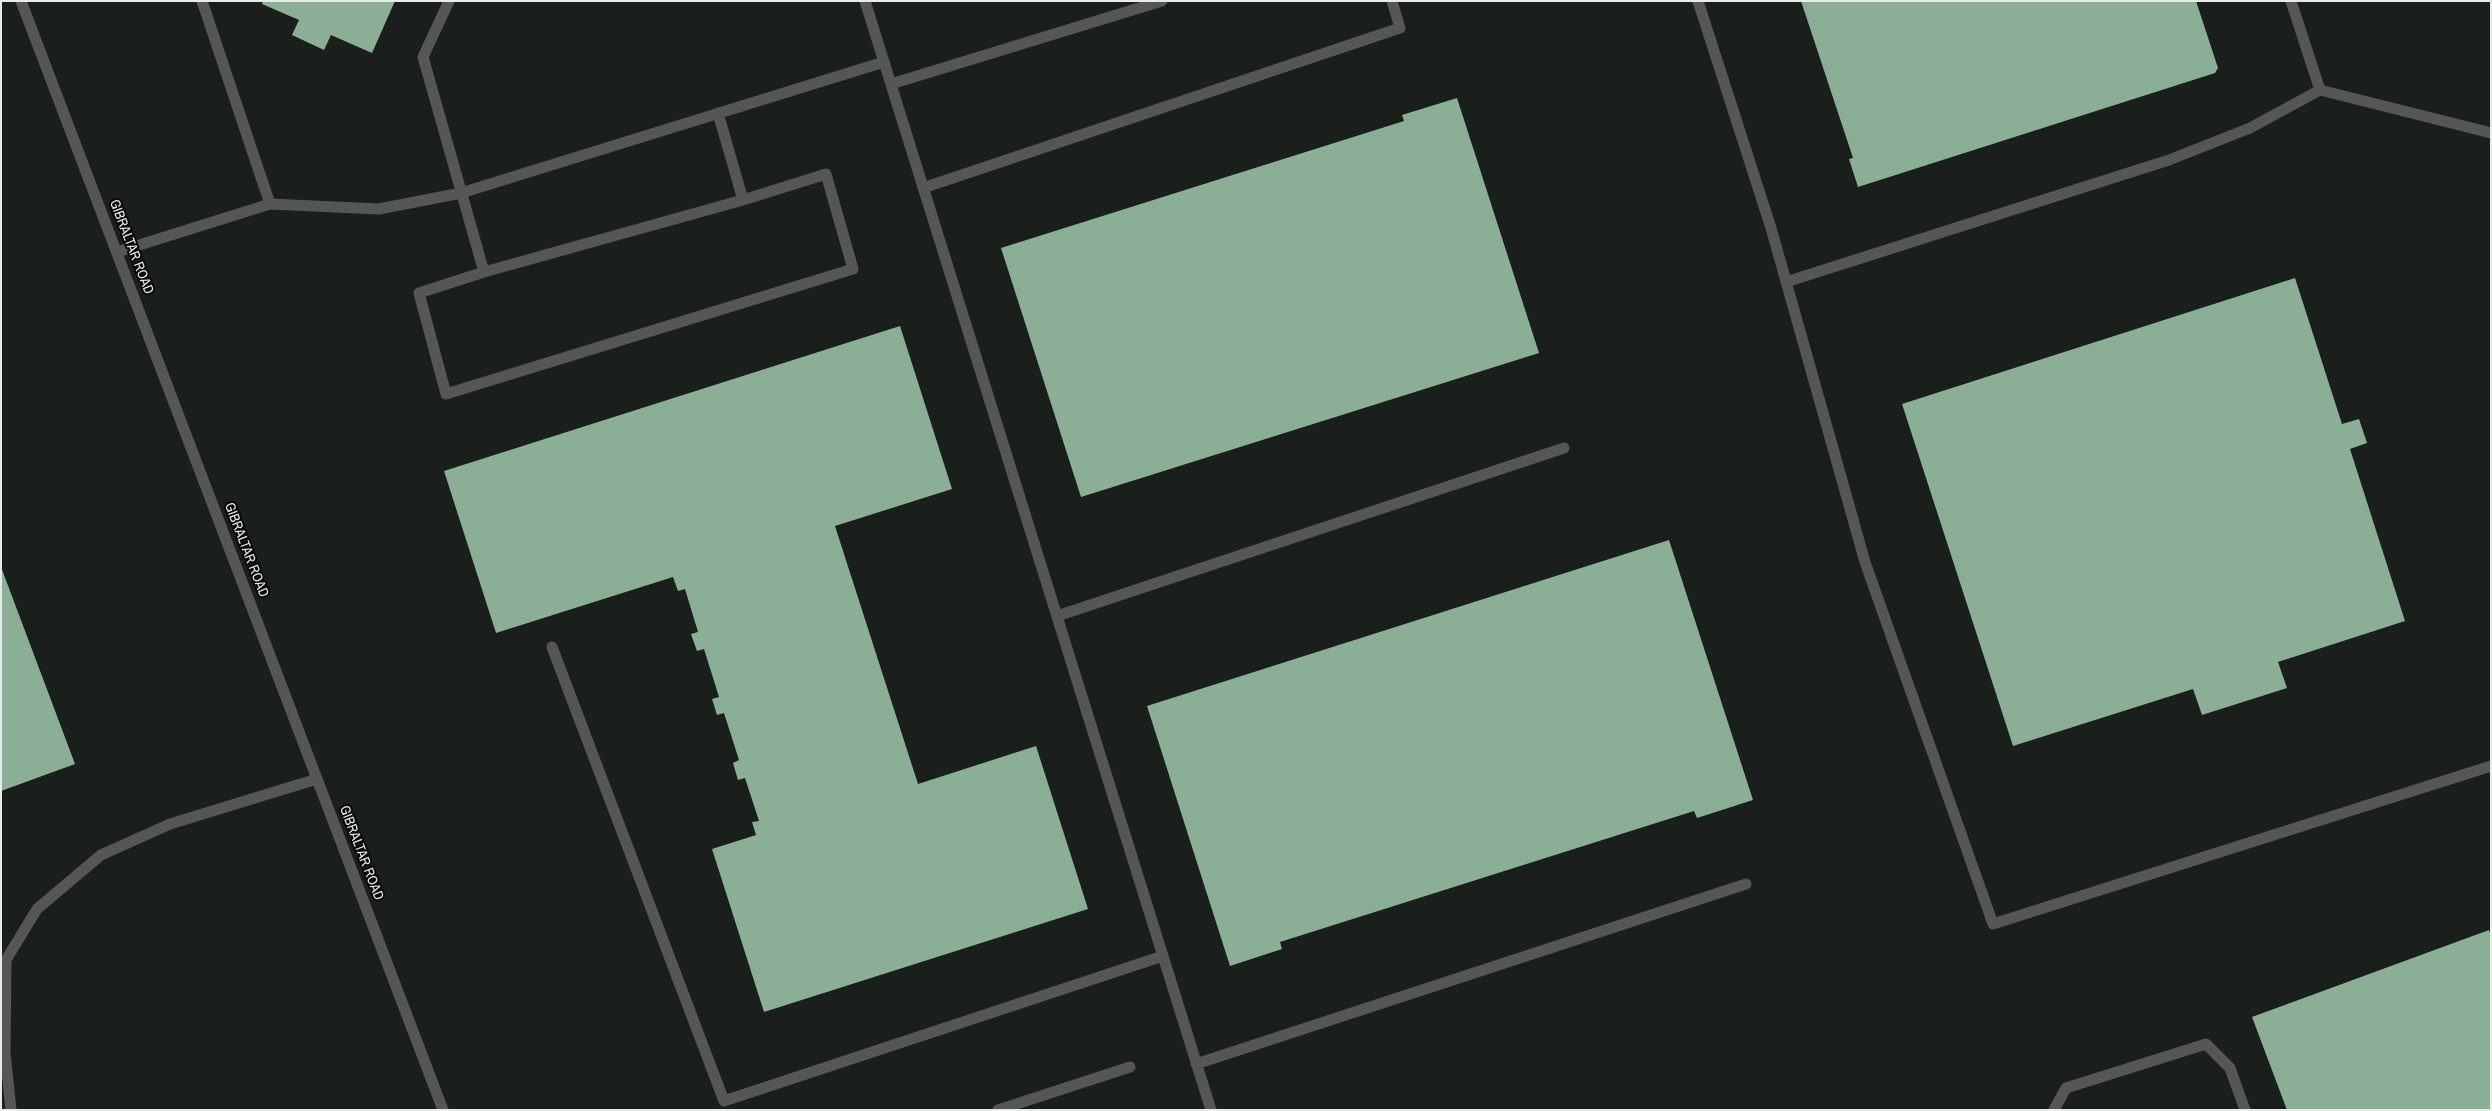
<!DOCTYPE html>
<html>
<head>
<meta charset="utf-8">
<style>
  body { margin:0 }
  #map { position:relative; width:2492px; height:1111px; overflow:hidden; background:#1a1f1b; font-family:"Archivo Narrow",sans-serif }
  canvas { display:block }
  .frame { position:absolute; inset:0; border:2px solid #e8ece9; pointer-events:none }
</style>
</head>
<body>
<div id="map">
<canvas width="2492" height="1111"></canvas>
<div class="frame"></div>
</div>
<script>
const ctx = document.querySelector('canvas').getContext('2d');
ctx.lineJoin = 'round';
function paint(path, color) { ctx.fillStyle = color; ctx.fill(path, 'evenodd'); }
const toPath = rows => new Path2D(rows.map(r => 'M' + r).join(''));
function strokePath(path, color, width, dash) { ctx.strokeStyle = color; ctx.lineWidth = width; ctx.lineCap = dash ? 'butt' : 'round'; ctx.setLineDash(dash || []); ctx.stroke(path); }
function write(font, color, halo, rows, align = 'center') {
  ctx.font = font + ' "Archivo Narrow",sans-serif'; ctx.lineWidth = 4; ctx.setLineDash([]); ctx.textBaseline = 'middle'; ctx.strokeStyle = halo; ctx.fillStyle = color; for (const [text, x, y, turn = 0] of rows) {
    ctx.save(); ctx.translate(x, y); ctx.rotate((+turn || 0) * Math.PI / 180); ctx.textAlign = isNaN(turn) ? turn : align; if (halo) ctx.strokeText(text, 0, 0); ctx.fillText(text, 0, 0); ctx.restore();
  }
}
const building = toPath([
  [263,1,395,1,372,53,331,35,324,50,292,35,299,20,262,4],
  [1801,1,2196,1,2218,68,2215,73,1858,187,1849,159,1853,158],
  [1457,98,1539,353,1081,497,1001,248,1404,121,1402,115],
  [2295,278,2342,424,2359,419,2367,443,2350,449,2405,621,2278,662,2287,688,2202,715,2193,689,2013,746,1902,404],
  [900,326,952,489,835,526,918,784,1036,746,1088,909,764,1012,712,849,756,835,752,822,759,821,745,778,738,780,733,763,739,760,724,713,717,715,712,699,719,697,704,649,697,651,691,634,698,632,685,589,678,591,673,577,496,633,444,471],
  [1669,540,1753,800,1697,818,1694,811,1280,942,1282,949,1230,966,1147,706],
  [1,567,75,764,1,791],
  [2489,930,2491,936,2491,1110,2287,1110,2252,1017]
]);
const service = toPath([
  [202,1,270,204],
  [449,1,423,57,484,272,743,200,718,113],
  [865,1,1211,1110],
  [1698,1,1771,228,1865,562,1993,924,2491,766],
  [2291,1,2320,90,2491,133],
  [891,84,1162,1],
  [923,188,1400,28,1392,1],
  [117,252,270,204,379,209,461,193,884,62],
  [484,272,419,293,446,394,853,269,826,174,743,200],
  [1786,282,2169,160,2250,128,2320,90],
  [1057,616,1564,448],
  [552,647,724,1101,1163,956],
  [1196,1064,1746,884],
  [11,1110,5,1052,6,960,37,909,101,855,170,824,317,779],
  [998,1110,1130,1067],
  [2054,1110,2066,1088,2206,1044,2230,1068,2245,1110]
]);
const minor = toPath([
  [21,1,443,1110]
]);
const streetNames = [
  ["GIBRALTAR ROAD",131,247,69],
  ["GIBRALTAR ROAD",246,550,69],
  ["GIBRALTAR ROAD",361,853,69]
];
paint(building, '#8baf96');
strokePath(service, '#555755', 11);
strokePath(minor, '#555755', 11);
write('14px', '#e8ece9', '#060807', streetNames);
</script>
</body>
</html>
